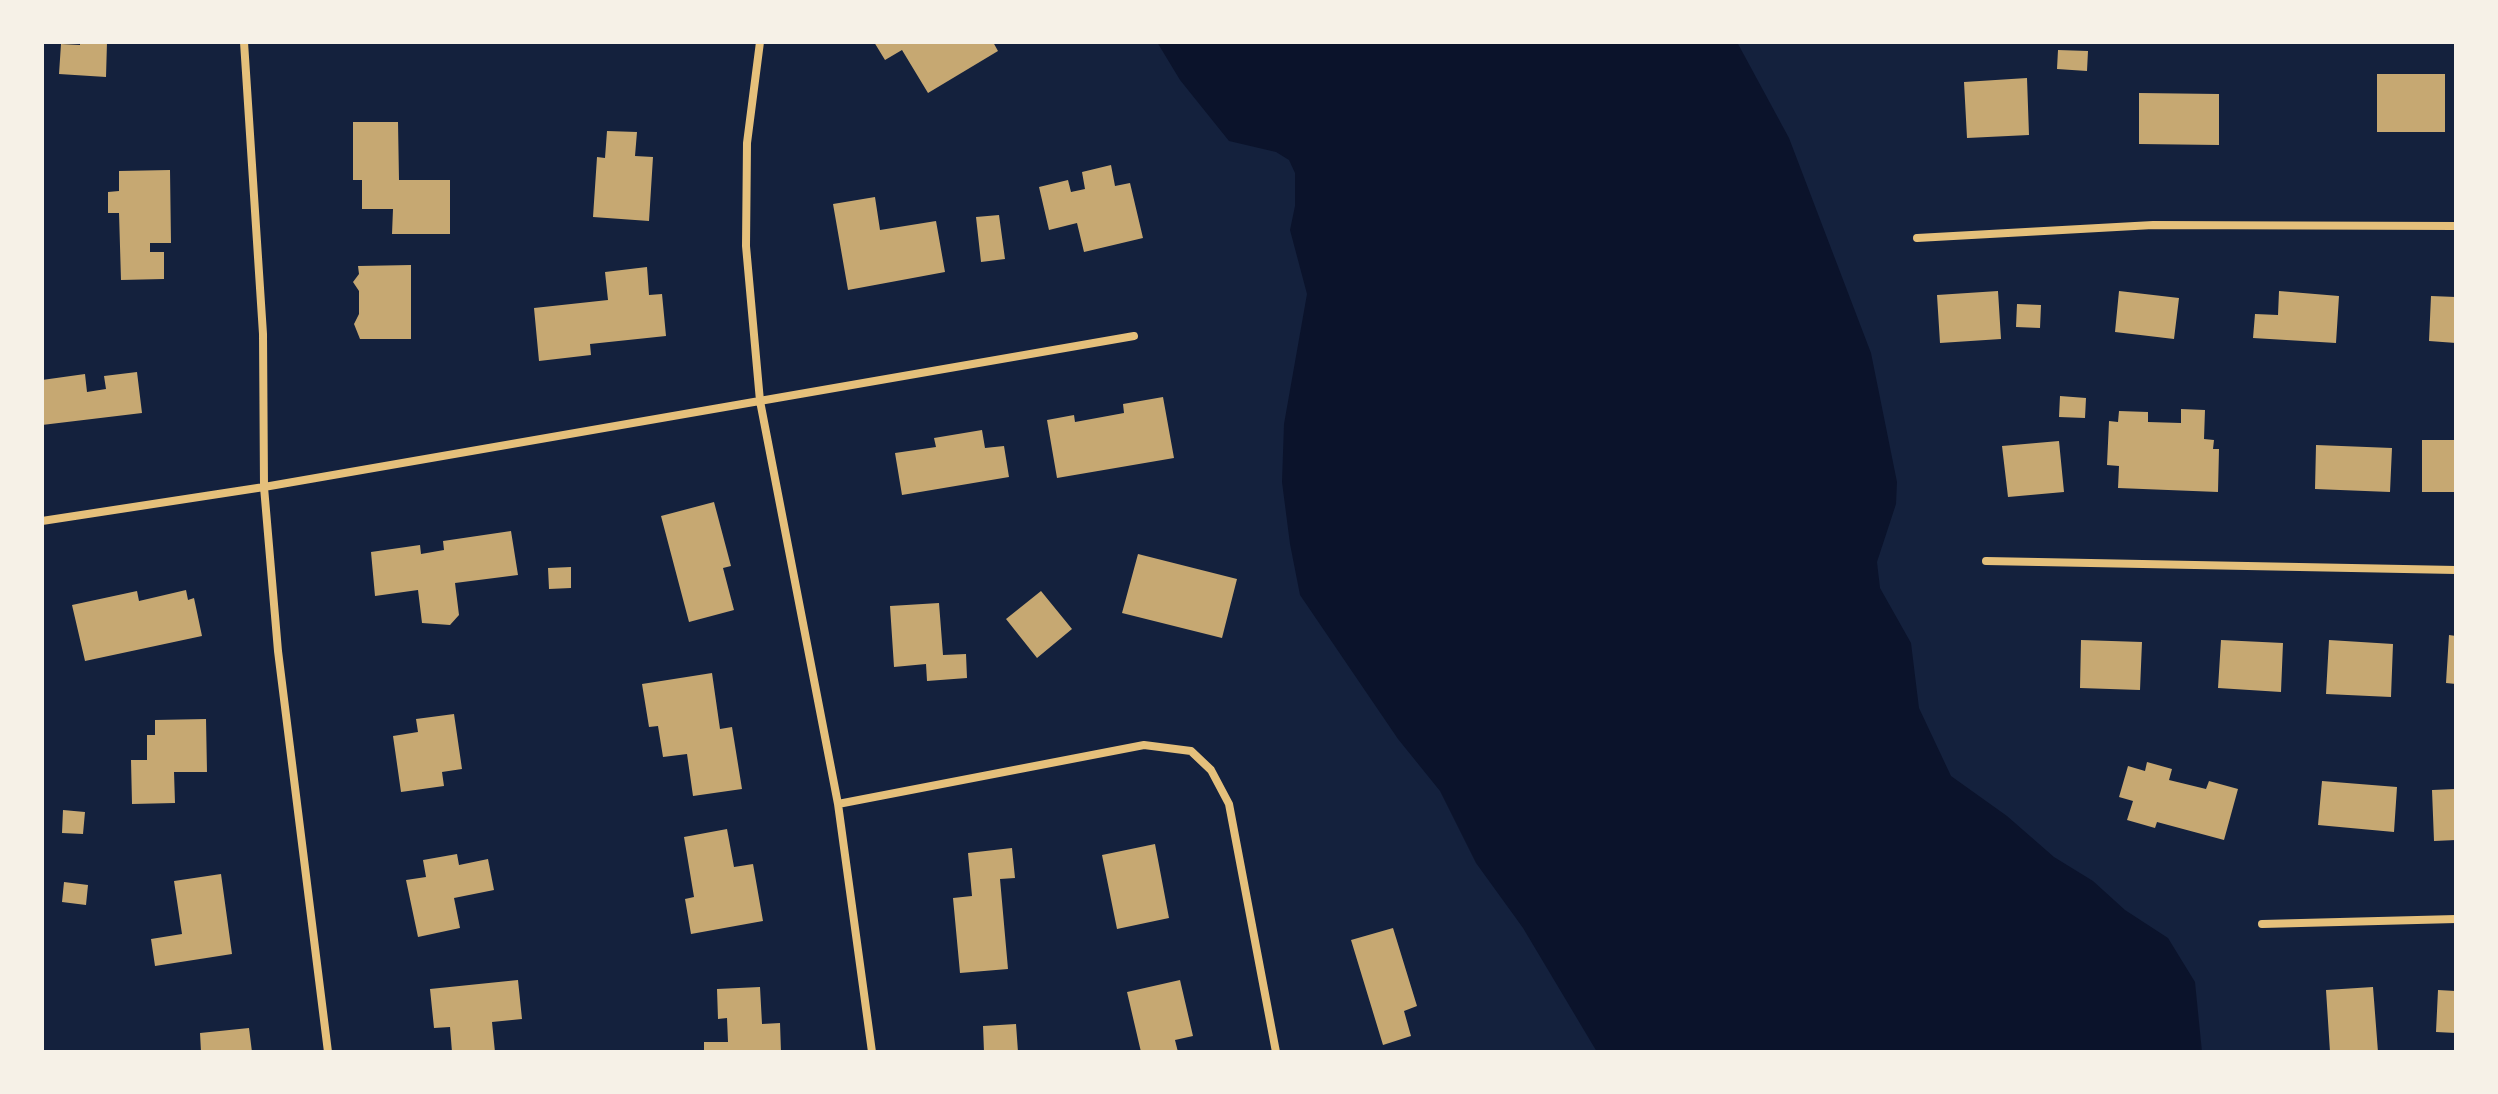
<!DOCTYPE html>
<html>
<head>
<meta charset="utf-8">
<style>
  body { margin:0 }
  #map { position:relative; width:2498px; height:1094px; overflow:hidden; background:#14213d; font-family:Overpass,sans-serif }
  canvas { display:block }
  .frame { position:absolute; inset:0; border:44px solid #f6f1e7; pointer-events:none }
</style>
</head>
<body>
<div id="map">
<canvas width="2498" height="1094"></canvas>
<div class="frame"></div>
</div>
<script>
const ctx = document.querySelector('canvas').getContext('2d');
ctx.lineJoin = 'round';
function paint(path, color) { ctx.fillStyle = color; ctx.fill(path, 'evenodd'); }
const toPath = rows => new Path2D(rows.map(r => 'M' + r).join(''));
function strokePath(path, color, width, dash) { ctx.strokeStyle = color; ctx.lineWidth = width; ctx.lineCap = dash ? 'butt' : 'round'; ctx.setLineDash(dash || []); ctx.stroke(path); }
const water = toPath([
  [1157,42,1737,42,1789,138,1871,353,1897,482,1896,504,1877,562,1880,588,1911,643,1919,708,1951,776,2007,816,2054,857,2093,881,2125,910,2168,938,2195,982,2202,1052,1597,1052,1523,928,1476,863,1440,791,1398,739,1300,595,1290,544,1282,482,1284,424,1307,294,1290,230,1295,206,1295,173,1289,160,1276,152,1229,141,1180,80]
]);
const building = toPath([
  [80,42,107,42,106,77,59,74,61,44,80,45],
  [874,42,993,42,998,51,928,93,902,50,885,60],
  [2058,50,2088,51,2087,71,2057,69],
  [2377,74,2445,74,2445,132,2377,132],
  [2027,78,2029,135,1967,138,1964,82],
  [2139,93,2219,94,2219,145,2139,144],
  [353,122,398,122,399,180,450,180,450,234,392,234,393,209,362,209,362,180,353,180],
  [607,131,637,132,635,156,653,157,649,221,593,217,597,157,605,158],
  [1111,165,1115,186,1130,183,1143,238,1084,252,1077,223,1049,230,1039,187,1068,180,1071,192,1085,189,1082,172],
  [170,170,171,243,150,243,150,252,164,252,164,279,121,280,119,213,108,213,108,192,119,191,119,171],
  [875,197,880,230,936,221,945,272,848,290,833,204],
  [999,215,1005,259,981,262,976,217],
  [411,265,411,339,360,339,354,324,359,314,359,291,353,282,359,274,358,266],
  [647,267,649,295,662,294,666,336,590,344,591,355,539,361,534,308,608,300,605,272],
  [1998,291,2001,339,1940,343,1937,295],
  [2119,291,2179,298,2174,339,2115,332],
  [2279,291,2339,296,2336,343,2253,338,2255,314,2278,315],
  [2431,296,2456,297,2456,343,2429,341],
  [2017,304,2041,305,2040,328,2016,327],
  [137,372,142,413,42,425,42,380,85,374,87,392,106,389,104,376],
  [2060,396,2086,398,2085,418,2059,417],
  [1163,397,1174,458,1057,478,1047,420,1074,415,1075,422,1124,413,1123,404],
  [2181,409,2205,410,2204,439,2214,440,2213,449,2219,449,2218,492,2118,488,2119,466,2107,465,2109,421,2118,422,2119,411,2148,412,2148,422,2181,423],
  [982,430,985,448,1004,446,1009,477,902,495,895,453,936,447,934,438],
  [2422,440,2456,440,2456,492,2422,492],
  [2059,441,2064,492,2008,497,2002,446],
  [2316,445,2392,448,2390,492,2315,489],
  [714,502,731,566,723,568,734,610,689,622,661,516],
  [511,531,518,575,455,583,459,615,450,625,422,623,418,590,375,596,371,552,420,545,421,554,444,550,443,541],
  [1138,554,1237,579,1222,638,1122,613],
  [571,567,571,588,549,589,548,568],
  [186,590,188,600,194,598,202,636,85,661,72,605,137,591,139,601],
  [1041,591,1072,629,1037,658,1006,619],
  [939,603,943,655,966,654,967,678,927,681,926,664,894,667,890,606],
  [2449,635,2456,636,2456,684,2446,683],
  [2081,640,2142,642,2140,690,2080,688],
  [2221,640,2283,643,2281,692,2218,688],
  [2329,640,2393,644,2391,697,2326,694],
  [712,673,720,729,732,727,742,789,693,796,687,754,663,757,658,726,649,727,642,684],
  [454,714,462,769,442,772,444,786,401,792,393,736,418,732,416,719],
  [206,719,207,772,174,772,175,803,132,804,131,760,147,760,147,735,155,735,155,720],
  [2147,762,2172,769,2169,780,2206,789,2209,781,2238,789,2224,840,2157,822,2155,828,2127,820,2133,801,2119,797,2128,766,2145,771],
  [2322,781,2397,787,2394,832,2318,825],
  [2456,789,2456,840,2434,841,2432,790],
  [63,810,85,812,83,834,62,833],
  [727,829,734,867,753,864,763,921,691,934,685,899,694,897,684,837],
  [1155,844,1169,918,1117,929,1102,855],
  [1012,848,1015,878,1000,879,1008,969,960,973,953,898,972,896,968,853],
  [457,854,459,865,488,859,494,890,454,898,460,928,418,937,406,880,426,877,423,860],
  [221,874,232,954,155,966,151,939,182,934,174,881],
  [64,882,88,885,86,905,62,902],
  [1393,928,1417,1006,1404,1011,1411,1036,1383,1045,1351,940],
  [518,980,522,1019,492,1022,495,1052,452,1052,450,1027,434,1028,430,989],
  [1180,980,1193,1036,1175,1040,1178,1052,1141,1052,1127,992],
  [760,987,762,1024,780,1023,781,1052,704,1052,704,1042,728,1042,727,1018,718,1019,717,989],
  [2373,987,2378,1052,2330,1052,2326,990],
  [2438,990,2456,991,2456,1033,2436,1032],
  [1016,1024,1018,1052,984,1052,983,1026],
  [249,1028,252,1052,201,1052,200,1033]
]);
const minor = toPath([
  [244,42,263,334,264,487,278,651,328,1052],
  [760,42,747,143,746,246,760,401,838,804,872,1052],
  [1917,238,2153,225,2456,226],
  [42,521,264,487,1134,336],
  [1986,561,2456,570],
  [838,804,1144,745,1191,751,1211,770,1229,804,1276,1052],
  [2262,924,2456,919]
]);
paint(water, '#0b132b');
paint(building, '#c6a872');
strokePath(minor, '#e5c07b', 8);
</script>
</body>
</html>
